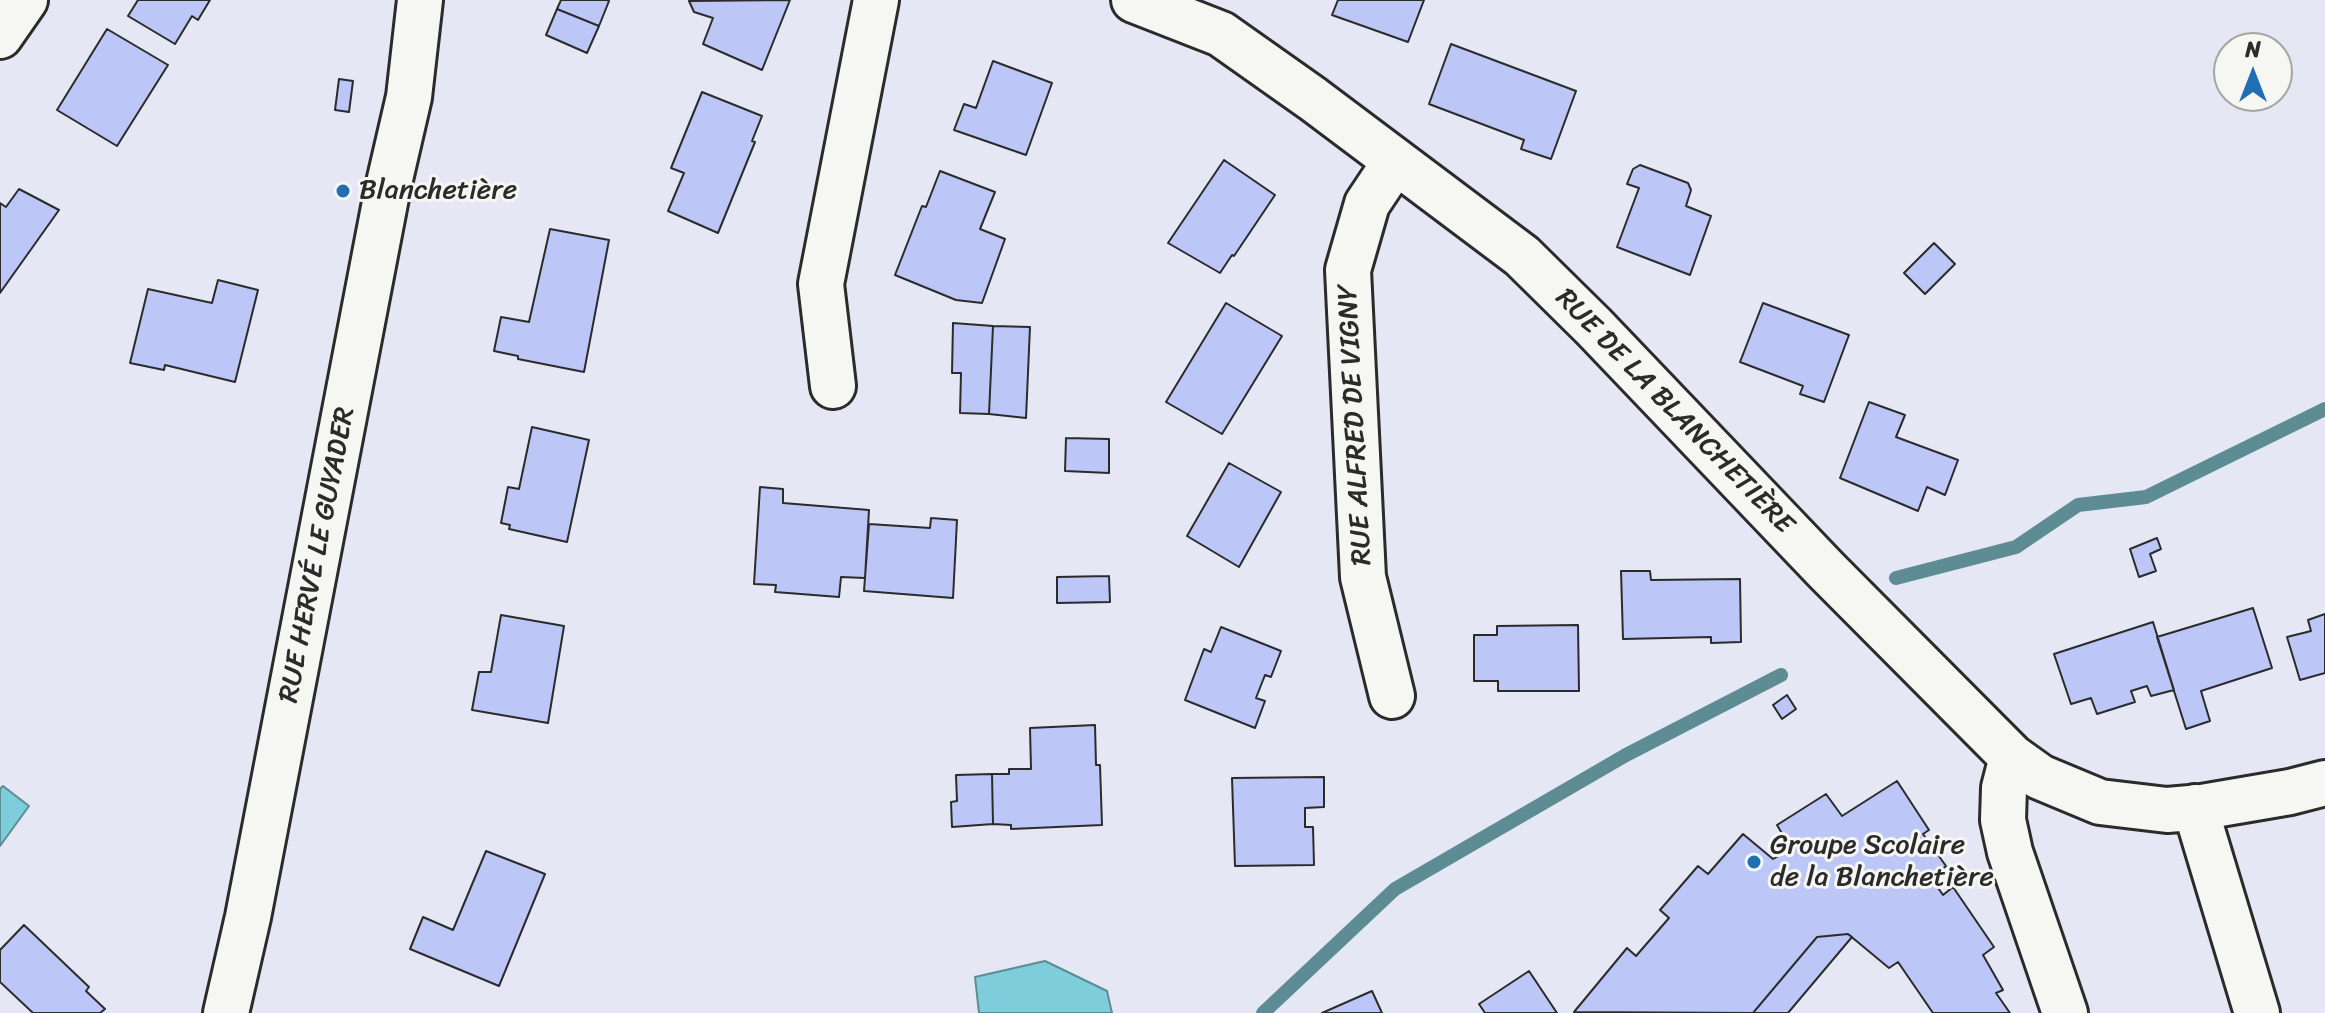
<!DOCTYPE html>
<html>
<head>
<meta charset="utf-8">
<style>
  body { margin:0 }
  #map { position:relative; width:2325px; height:1013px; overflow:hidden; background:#e5e8f4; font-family:Sriracha,sans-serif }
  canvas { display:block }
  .north { position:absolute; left:2213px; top:32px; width:80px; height:80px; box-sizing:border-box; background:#f6f6f2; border:2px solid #a5a5a2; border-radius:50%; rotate:0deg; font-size:22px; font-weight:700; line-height:32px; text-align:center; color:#2b2b2b }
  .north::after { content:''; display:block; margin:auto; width:28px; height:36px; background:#1f6fb2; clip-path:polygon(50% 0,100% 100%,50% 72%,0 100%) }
</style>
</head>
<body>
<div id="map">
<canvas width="2325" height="1013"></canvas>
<div class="north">N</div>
</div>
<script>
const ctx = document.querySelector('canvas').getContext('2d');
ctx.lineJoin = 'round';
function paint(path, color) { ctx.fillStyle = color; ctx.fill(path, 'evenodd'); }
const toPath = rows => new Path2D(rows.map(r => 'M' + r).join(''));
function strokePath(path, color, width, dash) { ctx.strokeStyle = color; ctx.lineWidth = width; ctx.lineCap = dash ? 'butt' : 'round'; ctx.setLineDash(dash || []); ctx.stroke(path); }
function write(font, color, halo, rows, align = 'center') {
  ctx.font = font + ' Sriracha,sans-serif'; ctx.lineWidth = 6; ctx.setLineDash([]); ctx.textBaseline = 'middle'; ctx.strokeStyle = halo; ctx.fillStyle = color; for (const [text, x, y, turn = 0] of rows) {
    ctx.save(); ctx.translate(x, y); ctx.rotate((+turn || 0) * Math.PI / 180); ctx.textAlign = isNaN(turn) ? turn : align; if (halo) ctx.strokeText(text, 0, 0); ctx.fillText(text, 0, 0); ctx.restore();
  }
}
const water = toPath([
  [3,786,29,806,0,846,0,789,3,786],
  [1045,961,1107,991,1112,1013,979,1013,975,977,1045,961]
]);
const stream = toPath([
  [1896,578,2016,547,2078,505,2146,497,2325,409],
  [1263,1013,1395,889,1626,755,1781,675]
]);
const building = toPath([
  [138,0,210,0,198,20,192,16,175,44,128,16,138,0],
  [561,0,607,0,609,1,599,26,557,9,561,0],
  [790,0,762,70,703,44,713,18,694,12,689,1,790,0],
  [1338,0,1424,0,1408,42,1332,15,1338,0],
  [557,9,599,26,587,53,546,35,557,9],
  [107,29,168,65,117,146,57,110,107,29],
  [1451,44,1576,91,1551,159,1521,149,1524,140,1429,104,1451,44],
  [993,61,1052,83,1026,155,954,130,964,104,976,108,993,61],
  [339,79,353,81,349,112,335,110,339,79],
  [702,92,762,116,752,141,755,142,718,233,668,211,684,173,671,168,702,92],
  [1224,160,1275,195,1234,256,1232,255,1220,273,1168,243,1224,160],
  [1640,165,1688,183,1691,190,1686,206,1711,216,1690,275,1617,247,1639,188,1627,184,1633,169,1640,165],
  [940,171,995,192,980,229,1005,239,982,303,956,300,895,275,922,206,926,207,940,171],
  [19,189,59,210,0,293,0,203,6,207,19,189],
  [550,229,609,240,584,372,518,359,518,356,494,351,501,317,529,322,550,229],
  [1934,243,1955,264,1925,294,1904,273,1934,243],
  [218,280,258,290,235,382,165,365,164,370,130,363,148,289,212,303,218,280],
  [1226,303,1282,336,1222,434,1166,402,1226,303],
  [1763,303,1849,335,1824,402,1800,394,1803,386,1740,362,1763,303],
  [953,323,993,326,989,414,960,413,961,373,952,373,953,323],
  [993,326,1030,327,1026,418,989,414,993,326],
  [1869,402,1905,415,1896,437,1958,460,1945,495,1927,487,1918,511,1840,478,1869,402],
  [532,427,589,440,567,542,509,529,510,525,501,523,508,487,519,489,532,427],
  [1066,438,1109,439,1109,473,1065,471,1066,438],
  [1229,463,1281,492,1239,567,1187,536,1229,463],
  [760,487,783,489,783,503,869,510,865,578,841,577,839,597,775,592,776,585,754,584,760,487],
  [931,518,957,520,953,598,864,591,869,524,930,528,931,518],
  [2157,538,2161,549,2150,554,2156,571,2139,577,2130,549,2157,538],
  [1621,571,1650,571,1651,580,1740,579,1741,642,1711,643,1711,637,1623,639,1621,571],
  [1109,576,1110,602,1057,603,1057,577,1109,576],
  [2253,608,2272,668,2201,691,2210,721,2186,729,2157,637,2253,608],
  [2325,614,2325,673,2300,680,2287,637,2311,631,2308,620,2325,614],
  [501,615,564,626,548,723,472,710,479,672,491,672,501,615],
  [2153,622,2174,690,2151,696,2147,686,2131,691,2135,702,2097,714,2091,698,2071,704,2054,654,2153,622],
  [1578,625,1579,691,1498,691,1498,681,1474,681,1474,635,1497,635,1497,626,1578,625],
  [1221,627,1281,651,1271,677,1265,675,1256,698,1265,701,1255,728,1185,700,1204,649,1211,652,1221,627],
  [1787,695,1796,709,1782,719,1773,705,1787,695],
  [1095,725,1096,765,1100,765,1102,825,1011,829,1011,825,993,824,992,774,1009,774,1009,769,1031,769,1030,728,1095,725],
  [992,774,993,824,952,827,951,802,957,801,956,775,992,774],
  [1324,777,1324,807,1305,808,1305,827,1313,827,1314,865,1235,866,1232,778,1324,777],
  [1897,781,1929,830,1923,834,1946,866,1931,878,1943,895,1953,887,1994,947,1983,955,2003,990,1996,993,2010,1013,1933,1013,1898,962,1889,968,1848,934,1817,937,1753,1013,1574,1012,1627,948,1636,956,1669,918,1660,910,1698,866,1708,874,1743,834,1773,859,1791,849,1777,825,1826,794,1842,816,1897,781],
  [486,851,545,874,499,986,410,949,423,917,453,930,486,851],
  [24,925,89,987,86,991,105,1009,100,1013,33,1013,0,982,0,950,24,925],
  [1848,934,1852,937,1788,1013,1753,1013,1817,937,1848,934],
  [1529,971,1557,1013,1485,1013,1479,1004,1529,971],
  [1372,991,1382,1013,1322,1013,1372,991]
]);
const minor = toPath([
  [1134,0,1221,34,1313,99,1522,256,1594,327,1826,570,2012,757,2040,777,2100,802,2167,810,2202,807,2290,792,2325,783],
  [0,36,25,0],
  [833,386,821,284,876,0],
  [1392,696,1363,577,1348,270,1367,204,1395,162],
  [2012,757,2004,788,2003,820,2010,852,2065,1013],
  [2195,807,2257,1013],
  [226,1013,248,917,387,192,409,97,420,0]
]);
const markers = [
  [343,191,8,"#1f6fb2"],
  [1754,862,8,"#1f6fb2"]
];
const poiNames = [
  ["Blanchetière",359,191],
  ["Groupe Scolaire",1770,846],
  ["de la Blanchetière",1770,878]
];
const streetNames = [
  ["RUE DE LA BLANCHETIÈRE",1674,412,46],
  ["RUE ALFRED DE VIGNY",1356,425,-93],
  ["RUE HERVÉ LE GUYADER",318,555,-79]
];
paint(water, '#7ecddb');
strokePath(water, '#5d8c95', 2);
strokePath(stream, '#5d8c95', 14);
paint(building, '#bcc7f8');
strokePath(building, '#2b2b2b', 2);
strokePath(minor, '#2b2b2b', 50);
strokePath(minor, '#f6f6f2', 44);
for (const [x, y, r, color] of markers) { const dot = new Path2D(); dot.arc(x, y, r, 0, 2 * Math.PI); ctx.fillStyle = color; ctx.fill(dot); strokePath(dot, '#f6f6f2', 3); }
write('28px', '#2b2b2b', '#f6f6f2', poiNames, 'left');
write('28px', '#2b2b2b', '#f6f6f2', streetNames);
</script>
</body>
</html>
